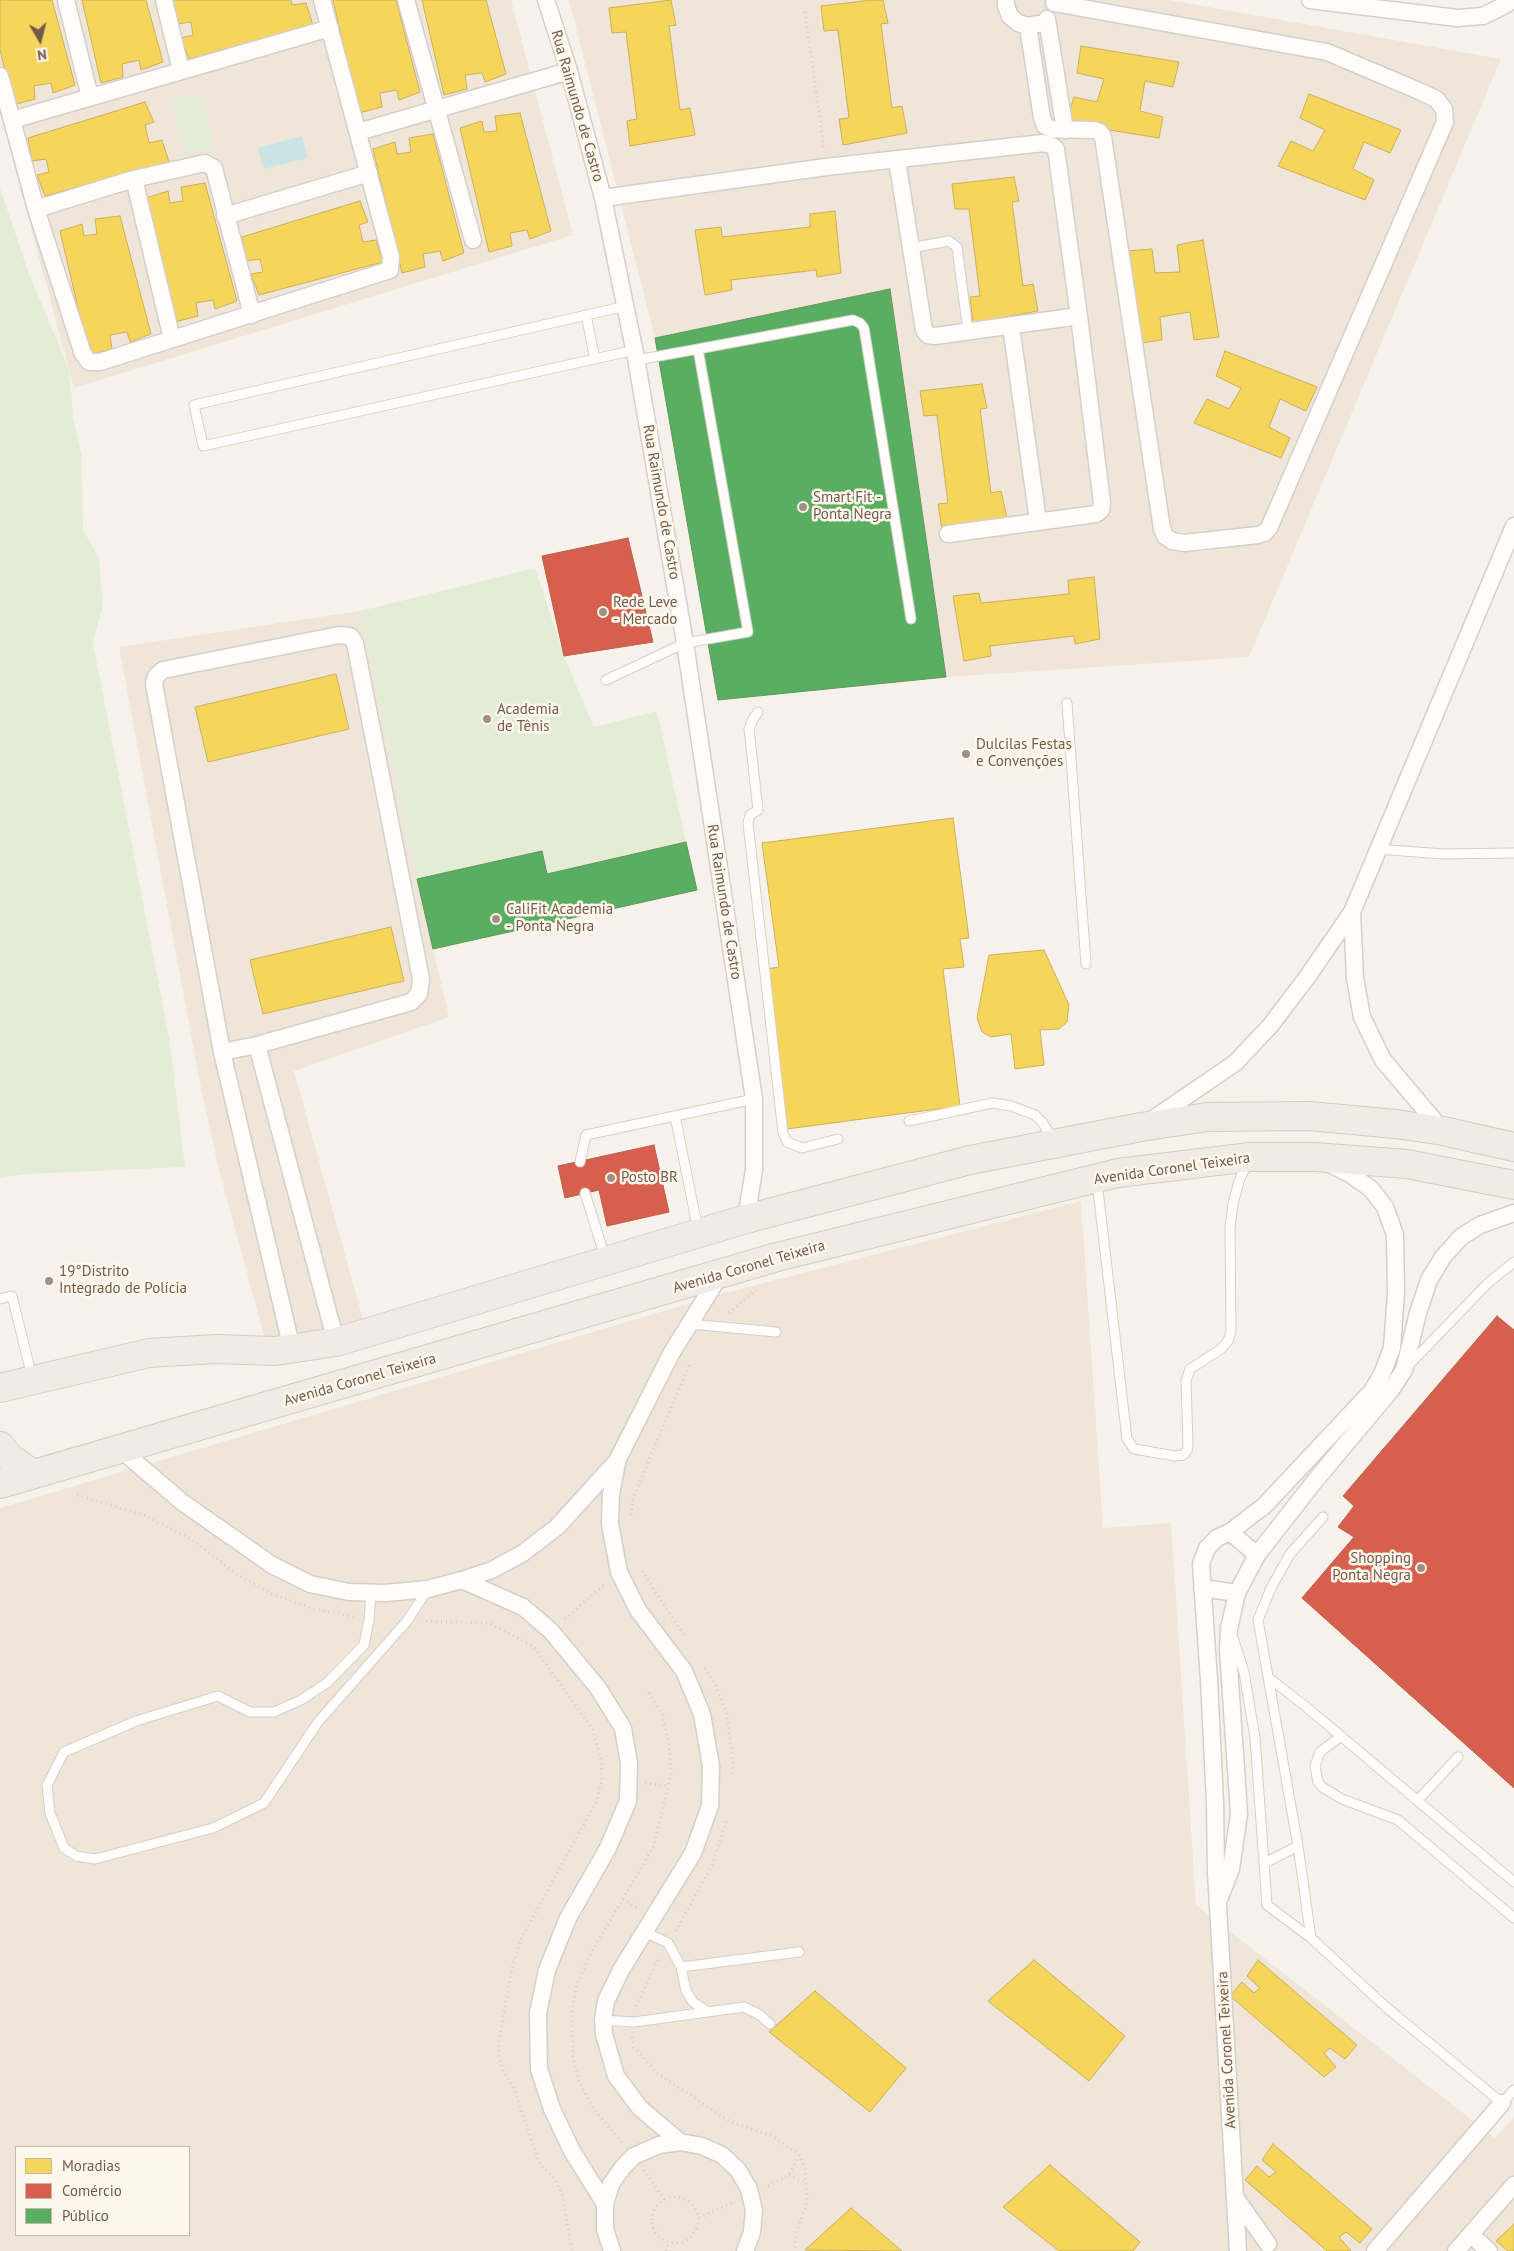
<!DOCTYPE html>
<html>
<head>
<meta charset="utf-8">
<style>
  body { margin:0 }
  #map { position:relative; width:1514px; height:2251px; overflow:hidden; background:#f6f2eb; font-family:"PT Sans",sans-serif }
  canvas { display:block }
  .legend { position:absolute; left:15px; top:2146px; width:175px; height:90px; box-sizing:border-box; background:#fef7ec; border:1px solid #c7b8ac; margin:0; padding:6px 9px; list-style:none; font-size:15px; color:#745a4b }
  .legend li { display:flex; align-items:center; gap:10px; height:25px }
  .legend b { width:25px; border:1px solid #c7b8ac }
  .north { position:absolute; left:15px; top:15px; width:50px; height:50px; -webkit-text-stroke:4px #fef7ec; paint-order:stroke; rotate:172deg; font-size:14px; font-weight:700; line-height:20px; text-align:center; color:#745a4b }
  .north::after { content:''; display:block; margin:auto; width:18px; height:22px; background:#745a4b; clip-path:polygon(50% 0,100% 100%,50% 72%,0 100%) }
</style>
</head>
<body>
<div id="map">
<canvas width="1514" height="2251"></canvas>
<ul class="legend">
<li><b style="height:14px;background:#f6d55c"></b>Moradias</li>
<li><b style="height:14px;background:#d6604d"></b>Comércio</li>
<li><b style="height:14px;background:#5aae61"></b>Público</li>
</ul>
<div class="north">N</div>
</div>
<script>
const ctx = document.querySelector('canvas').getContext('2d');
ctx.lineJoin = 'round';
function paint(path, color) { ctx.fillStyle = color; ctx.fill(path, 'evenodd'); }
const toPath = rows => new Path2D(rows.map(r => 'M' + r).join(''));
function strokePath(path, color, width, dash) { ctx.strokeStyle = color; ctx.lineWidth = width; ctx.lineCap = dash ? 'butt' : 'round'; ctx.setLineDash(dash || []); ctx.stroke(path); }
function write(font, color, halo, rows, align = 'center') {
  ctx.font = font + ' "PT Sans",sans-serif'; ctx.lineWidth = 5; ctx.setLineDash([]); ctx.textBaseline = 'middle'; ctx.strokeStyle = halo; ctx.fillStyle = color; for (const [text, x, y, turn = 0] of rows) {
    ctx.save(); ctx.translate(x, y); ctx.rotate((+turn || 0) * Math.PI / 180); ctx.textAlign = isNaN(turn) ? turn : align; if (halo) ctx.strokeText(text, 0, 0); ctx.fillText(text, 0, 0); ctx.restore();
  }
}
const residential = toPath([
  [0,0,511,0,573,235,74,388,0,113],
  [569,0,1169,0,1501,59,1249,657,946,677,890,289,655,338],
  [360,611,417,879,449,1017,294,1071,364,1323,266,1343,218,1166,200,1083,119,647],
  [1081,1201,1103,1528,1171,1523,1196,1905,1495,2138,1514,2117,1514,2251,0,2251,0,1508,714,1296],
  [16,2147,189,2147,189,2235,16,2235]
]);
const green = toPath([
  [199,92,214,147,186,155,171,101],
  [0,188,29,274,69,369,73,415,82,458,83,530,99,558,103,605,93,642,170,1043,185,1167,27,1174,0,1178],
  [535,568,564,656,594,727,657,711,686,842,547,874,542,852,417,879,360,611]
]);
const water = toPath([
  [302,136,308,158,263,169,258,148]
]);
const homes = toPath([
  [0,0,52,0,75,85,53,93,51,83,34,86,35,99,13,105,0,50,0,0],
  [82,0,146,0,163,62,141,70,139,60,122,64,123,77,101,83,82,0],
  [172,0,291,0,292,5,306,3,313,25,189,59,181,38,193,35,191,22,176,24,172,0],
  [333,0,396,0,420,92,399,100,397,90,380,93,382,107,359,113,333,0],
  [422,0,486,0,506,74,485,82,482,73,465,75,467,89,444,95,422,0],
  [671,0,676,25,669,26,680,110,690,108,695,135,630,146,627,121,637,119,626,32,612,33,609,8,671,0],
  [872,0,883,0,888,23,881,24,892,108,902,106,907,133,843,145,839,119,849,118,838,30,824,31,821,6,872,0],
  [1081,46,1179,62,1173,87,1145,81,1140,111,1163,117,1159,138,1066,123,1074,97,1097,102,1104,79,1077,73,1081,46],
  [1309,94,1401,130,1390,153,1364,142,1353,169,1374,180,1365,200,1278,166,1291,141,1313,151,1325,130,1300,118,1309,94],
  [145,102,154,122,145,125,149,143,162,140,169,162,45,196,37,175,49,172,46,159,32,161,28,138,145,102],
  [520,113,551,231,530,239,527,230,510,233,512,246,489,252,460,128,482,121,484,132,497,131,495,116,520,113],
  [433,134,464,253,443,261,440,251,423,254,425,267,402,273,373,149,395,142,397,154,411,152,409,138,433,134],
  [1014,177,1019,201,1012,202,1023,286,1033,284,1038,311,973,323,970,297,980,296,969,209,955,209,952,184,1014,177],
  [205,183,237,301,215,309,213,300,196,303,198,316,175,322,146,198,168,191,170,203,183,201,181,187,205,183],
  [360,201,368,222,359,225,363,242,376,240,383,262,259,295,251,274,263,272,260,259,246,261,242,237,360,201],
  [835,211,841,273,817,277,816,270,731,280,732,290,705,295,695,230,721,227,722,237,810,227,810,214,835,211],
  [120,216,151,334,130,342,127,332,110,335,112,349,89,355,60,231,82,224,84,236,97,234,95,219,120,216],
  [1203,240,1219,337,1194,340,1190,312,1160,317,1162,340,1140,343,1125,251,1152,249,1155,273,1180,272,1177,245,1203,240],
  [1225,351,1317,387,1306,411,1280,399,1269,427,1290,438,1281,458,1194,423,1207,399,1229,409,1241,388,1216,376,1225,351],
  [982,384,987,408,980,409,991,493,1001,491,1007,518,942,530,938,504,948,503,937,415,924,416,920,391,982,384],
  [1094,577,1100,639,1075,644,1074,636,990,646,991,656,964,661,953,596,979,593,981,603,1069,594,1068,580,1094,577],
  [336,674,349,729,208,762,195,707,336,674],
  [953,818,969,938,960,939,964,967,943,969,960,1106,787,1129,767,969,779,967,762,843,953,818],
  [391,927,404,981,263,1014,250,960,391,927],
  [1044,950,1069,1005,1067,1022,1059,1029,1040,1030,1044,1065,1015,1069,1011,1034,991,1037,982,1032,977,1018,989,955,1044,950],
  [1034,1960,1125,2036,1089,2081,988,2001,1034,1960],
  [1258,1960,1357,2045,1345,2059,1330,2048,1324,2053,1336,2067,1324,2077,1230,1996,1242,1982,1254,1993,1260,1988,1247,1976,1258,1960],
  [815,1991,906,2068,870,2112,769,2032,815,1991],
  [1273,2144,1372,2229,1360,2243,1346,2232,1339,2237,1351,2251,1327,2251,1245,2180,1257,2166,1269,2177,1276,2172,1262,2160,1273,2144],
  [1050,2165,1140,2242,1133,2251,1059,2251,1003,2207,1050,2165],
  [851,2208,902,2251,805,2250,851,2208],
  [1514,2224,1514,2251,1508,2251,1496,2241,1514,2224]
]);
const shops = toPath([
  [628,538,653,642,564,656,542,556,628,538],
  [654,1145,669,1212,607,1226,599,1190,565,1198,558,1166,654,1145],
  [1497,1316,1514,1330,1514,1788,1302,1598,1354,1537,1338,1527,1354,1506,1343,1496,1497,1316]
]);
const public = toPath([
  [890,289,946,677,718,700,655,338,890,289],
  [686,842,697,890,433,949,417,879,542,851,547,874,686,842]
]);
const path = toPath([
  [805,12,824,149],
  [729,1313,756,1290],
  [77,1495,146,1516,193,1540,238,1575,270,1593,314,1609,355,1617],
  [631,1515,633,1498,690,1363],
  [642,1571,685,1637],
  [565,1619,605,1584],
  [426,1621,489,1623,533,1646,593,1730,601,1760,602,1780,597,1800,522,1937,513,1965,499,2038,499,2056,503,2070,514,2088,540,2165,554,2178,562,2194,572,2251],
  [705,1668,715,1684,727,1715,733,1763,732,1776],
  [645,1783,668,1786],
  [623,1899,637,1908],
  [676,1931,711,1867,727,1819],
  [636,2006,659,1958],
  [632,2037,634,2047,657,2073,729,2121,772,2136,799,2154,805,2169,807,2194,806,2205,796,2233,795,2251],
  [622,2142,593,2108,579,2081,573,2057,572,2009,577,1984,591,1953,654,1846,668,1786,671,1773,669,1744,662,1715,647,1689],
  [644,2170,665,2200],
  [789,2175,807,2183],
  [768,2186,789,2175,799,2155],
  '652 2220a23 23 0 1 1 46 0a23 23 0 1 1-46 0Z',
  [699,2218,733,2202],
  [666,2251,669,2242]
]);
const service = toPath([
  [910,248,949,241,957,247,968,331],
  [626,306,194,405,203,446,635,350],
  [586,315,595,359],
  [698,349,853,320,860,323,864,328,911,619],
  [606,680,685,643,748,632,698,349,637,360],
  [1067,703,1086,964],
  [758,712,753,719,749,729,758,810,750,815,748,823,783,1133,787,1142,802,1148,838,1139],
  [1377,849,1444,854,1514,853],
  [675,1116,698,1230],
  [909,1121,992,1103,1011,1106,1035,1115,1043,1123,1053,1141],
  [580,1162,586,1135,754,1099],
  [1097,1182,1127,1439,1134,1449,1175,1456,1183,1455,1187,1451,1188,1445,1186,1381,1190,1369,1221,1349,1228,1341,1231,1331,1230,1228,1233,1204,1239,1181,1248,1161],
  [585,1193,605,1257],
  [0,1299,12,1296,32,1377],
  [690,1324,776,1332],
  [1408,1366,1488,1283,1514,1262],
  [371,1593,369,1620,364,1645,327,1683,301,1700,274,1712,250,1712,218,1696,136,1721,64,1752,47,1785,50,1813,64,1848,76,1856,95,1859,213,1828,264,1803,318,1722,407,1621,428,1589],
  [1233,1638,1244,1672,1255,1738,1267,1905,1311,1938,1386,2007,1502,2103,1514,2090],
  [1269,1678,1304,1705,1514,1882],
  [1340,1737,1320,1752,1315,1766,1318,1782,1322,1787,1342,1799,1398,1820,1514,1918],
  [1418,1800,1458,1757],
  [1265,1863,1298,1846],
  [645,1932,668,1943,681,1967,686,1991,693,2002,706,2011],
  [1311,1938,1298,1846,1258,1620,1271,1588,1290,1554,1323,1517],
  [681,1967,799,1952],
  [603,2020,634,2022,744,2007,760,2015,770,2024]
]);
const minor = toPath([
  [66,0,90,97],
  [164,0,181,71],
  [406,0,473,240],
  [546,0,569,71,603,198,636,358,685,643,754,1099,754,1170,746,1219],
  [1006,0,1006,6,1010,16,1018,23,1028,26,1038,24],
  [1310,0,1457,18,1483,16,1507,4],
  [1047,19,1065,130],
  [1028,26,1042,118,1045,126,1052,129,1094,130,1100,132,1103,137,1162,529,1165,536,1172,541,1184,543,1258,535,1264,533,1269,528,1445,122,1444,109,1436,99,1419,91,1327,52,1054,3],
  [0,76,36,209,83,354,89,362,100,362,390,270,391,257,322,0],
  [12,120,330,28],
  [358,132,569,71],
  [897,160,924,330,928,335,935,336,1079,316],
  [134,179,172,339],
  [603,198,826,167,1043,143,1051,145,1056,149,1079,316,1102,503,1101,510,1096,514,948,534],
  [36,209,134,179,205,163,214,168,252,315],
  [225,216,369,173],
  [1011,326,1038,521],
  [1352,912,1355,978,1362,1017,1383,1060,1443,1131],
  [257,1045,336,1342],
  [222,1052,257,1045,411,1002,419,994,421,979,355,643,350,636,339,635,163,670,156,676,154,684,222,1052,292,1349],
  [1150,1121,1235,1063,1270,1026,1308,976,1352,912,1514,526],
  [120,1449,182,1502,272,1565,310,1584,349,1592,386,1593,428,1589,462,1580,492,1570,523,1553,557,1527,617,1461,671,1354,721,1273],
  [617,1463,611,1494,610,1524,619,1572,638,1610,684,1671,702,1714,711,1766,710,1806,693,1853,621,1970,606,2001,603,2020,604,2034,616,2076,640,2108,680,2142],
  [1230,1532,1257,1555],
  [462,1580,523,1607,551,1631,598,1688,623,1728,629,1764,628,1801,608,1848,568,1918,547,1970,538,2013,539,2069,552,2109,572,2151,605,2204],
  [1202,1588,1237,1593],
  [1220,1897,1231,1869,1239,1814,1228,1651,1229,1629,1237,1593,1257,1555,1314,1482,1391,1390,1404,1370,1418,1313,1429,1280,1443,1257,1461,1237,1480,1225,1514,1213],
  [1235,2197,1268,2244],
  [1471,2235,1489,2251],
  [612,2251,605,2229,605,2204,611,2184,623,2167,634,2156,659,2145,680,2142,702,2146,722,2155,738,2170,749,2189,754,2210,752,2232,745,2251],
  [1238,2251,1216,1872,1215,1803,1209,1680,1201,1564,1207,1548,1217,1538,1230,1532,1264,1506,1372,1391,1382,1374,1392,1348,1396,1292,1395,1235,1385,1207,1371,1189,1350,1174,1330,1164],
  [1375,2251,1502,2103],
  [1456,2251,1514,2185]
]);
const trunk = toPath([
  [0,1388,149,1353,216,1349,275,1351,336,1342,746,1219,970,1160,1141,1127,1207,1117,1309,1116,1396,1124,1443,1131,1514,1147],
  [0,1446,10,1458,33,1474],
  [0,1484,777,1257,1118,1173,1250,1157,1315,1157,1407,1164,1514,1185]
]);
const markers = [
  [803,507,5,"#a28f83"],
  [603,612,5,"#a28f83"],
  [487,719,5,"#a28f83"],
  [966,754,5,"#a28f83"],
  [496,919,5,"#a28f83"],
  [611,1178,5,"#a28f83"],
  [49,1281,5,"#a28f83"],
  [1421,1568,5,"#a28f83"]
];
const streetNames = [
  ["Rua Raimundo de Castro",577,106,74],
  ["Rua Raimundo de Castro",661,502,80],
  ["Rua Raimundo de Castro",724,902,81],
  ["Avenida Coronel Teixeira",1172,1169,-8],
  ["Avenida Coronel Teixeira",749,1267,-16],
  ["Avenida Coronel Teixeira",360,1380,-16],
  ["Avenida Coronel Teixeira",1227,2050,-93]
];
const poiNames = [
  ["Smart Fit -",813,498],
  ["Ponta Negra",813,515],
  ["Rede Leve",613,603],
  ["- Mercado",613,620],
  ["Academia",497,710],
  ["de Tênis",497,727],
  ["Dulcilas Festas",976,745],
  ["e Convenções",976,762],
  ["CaliFit Academia",506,910],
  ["- Ponta Negra",506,927],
  ["Posto BR",621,1178],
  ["19°Distrito",59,1272],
  ["Integrado de Polícia",59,1289],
  ["Shopping",1411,1559,"right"],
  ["Ponta Negra",1411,1576,"right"]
];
paint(residential, '#efe5d8');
paint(green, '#e3edd6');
paint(water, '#cde4e6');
paint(homes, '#f6d55c');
strokePath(homes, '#cfb057', 1);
paint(shops, '#d6604d');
strokePath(shops, '#b95e4c', 1);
paint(public, '#5aae61');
strokePath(public, '#62955a', 1);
strokePath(service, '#d5cfc9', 11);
strokePath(minor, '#d5cfc9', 19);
strokePath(trunk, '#d5ccc6', 30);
strokePath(path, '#d7d0cb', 3, [1, 4]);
strokePath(service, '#fefdfc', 9);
strokePath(minor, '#fefdfc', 16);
strokePath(trunk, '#f1ebe5', 28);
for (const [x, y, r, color] of markers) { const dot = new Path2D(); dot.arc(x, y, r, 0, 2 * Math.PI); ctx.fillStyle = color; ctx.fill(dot); strokePath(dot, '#fef7ec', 2); }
write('15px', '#745a4b', '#fef7ec', streetNames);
write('15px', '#745a4b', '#fef7ec', poiNames, 'left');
</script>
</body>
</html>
